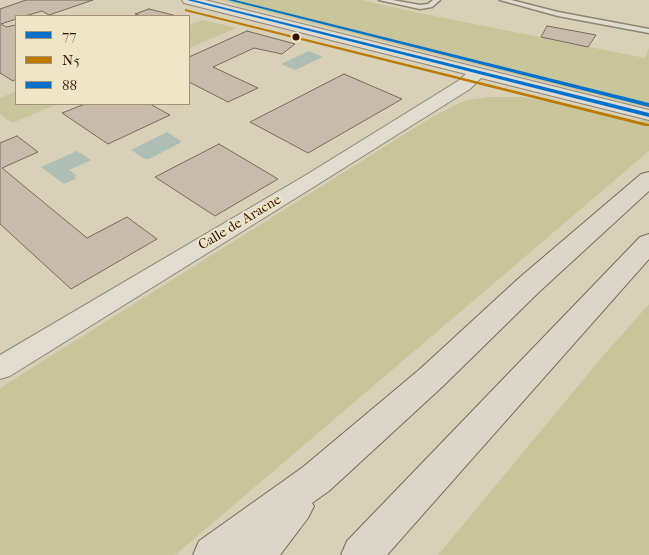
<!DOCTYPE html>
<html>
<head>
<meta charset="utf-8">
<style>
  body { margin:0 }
  #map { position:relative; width:649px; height:555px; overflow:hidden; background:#d8d0b7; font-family:"IM FELL French Canon",serif }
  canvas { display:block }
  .legend { position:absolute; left:15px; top:15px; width:175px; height:90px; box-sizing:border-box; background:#efe5c7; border:1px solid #a49178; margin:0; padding:6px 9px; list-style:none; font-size:15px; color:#331302 }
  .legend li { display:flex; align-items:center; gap:10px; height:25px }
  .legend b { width:25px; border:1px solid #a49178 }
</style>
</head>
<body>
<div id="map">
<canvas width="649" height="555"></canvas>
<ul class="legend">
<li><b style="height:6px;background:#0072ce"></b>77</li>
<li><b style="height:6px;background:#bc7a01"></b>N5</li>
<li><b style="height:6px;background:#0072ce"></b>88</li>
</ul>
</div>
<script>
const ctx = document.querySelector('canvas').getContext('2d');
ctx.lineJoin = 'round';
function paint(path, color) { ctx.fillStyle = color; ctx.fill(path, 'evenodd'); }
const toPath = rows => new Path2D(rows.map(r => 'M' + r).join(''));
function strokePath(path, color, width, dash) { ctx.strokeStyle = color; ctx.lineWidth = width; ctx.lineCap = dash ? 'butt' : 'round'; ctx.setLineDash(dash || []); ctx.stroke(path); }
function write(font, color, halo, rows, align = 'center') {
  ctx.font = font + ' "IM FELL French Canon",serif'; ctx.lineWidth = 4; ctx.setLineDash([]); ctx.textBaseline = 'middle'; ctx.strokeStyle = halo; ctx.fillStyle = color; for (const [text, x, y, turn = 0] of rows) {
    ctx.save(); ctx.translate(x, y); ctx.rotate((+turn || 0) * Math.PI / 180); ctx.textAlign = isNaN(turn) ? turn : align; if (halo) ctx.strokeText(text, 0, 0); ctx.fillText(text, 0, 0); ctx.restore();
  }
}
const green = toPath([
  [220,0,362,0,419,13,645,58,649,48,649,108],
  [203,20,237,28,189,48,189,25],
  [16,91,16,104,58,104,12,123,0,114,0,98],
  [488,97,522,97,573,105,639,122,649,113,649,151,175,555,0,555,0,388,432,117,464,101],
  [649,304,649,555,438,555,603,356]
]);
const water = toPath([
  [309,51,323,57,295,70,281,64],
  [167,132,181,141,180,143,149,159,145,159,131,150],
  [77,151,91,160,69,170,76,175,75,179,64,184,41,167]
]);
const building = toPath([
  [26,0,93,0,49,15,42,11,25,16,16,16,16,19,1,24,6,27,16,25,16,79,13,81,0,73,0,9,26,0],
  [149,9,177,16,142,16,135,14,149,9],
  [547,26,596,35,588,47,541,37,547,26],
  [247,31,295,44,282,54,254,48,213,67,258,88,228,102,189,82,189,57,247,31],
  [344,74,402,99,308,153,250,122,344,74],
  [85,104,150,104,170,115,108,144,62,113,85,104],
  [17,136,38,152,2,168,87,238,127,217,157,239,71,289,0,224,0,143,17,136],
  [219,144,278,179,215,216,155,177,219,144]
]);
const lane = toPath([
  [379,0,392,0,420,5,428,4,433,0,440,0,432,7,420,9,379,0],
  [500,0,511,0,558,12,649,29,649,33,558,16,500,0]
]);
const street = toPath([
  [182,0,205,0,649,110,649,120,481,78,470,89,320,183,10,376,0,379,0,355,306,175,458,81,466,74,184,3,182,0]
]);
const highway = toPath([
  [649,172,649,191,539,292,442,387,329,491,312,503,314,506,308,518,280,555,193,555,199,541,303,467,420,369,519,278,641,174,649,172],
  [649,234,649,259,387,555,341,555,347,541,640,237,649,234]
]);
const bus1 = toPath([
  [187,0,194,0,649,113,649,117,187,0]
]);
const bus2 = toPath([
  [185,9,649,124,649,126,645,126,185,11,185,9]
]);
const bus3 = toPath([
  [228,0,235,0,649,103,649,107,228,0]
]);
const markers = [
  [296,37,4.5,"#331302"]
];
const streetNames = [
  ["Calle de Aracne",240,223,-31]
];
paint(green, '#c9c59a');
paint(water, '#aebeb5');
paint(building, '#c9bbab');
strokePath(building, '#746b5c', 1);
strokePath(lane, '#8d8474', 3);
strokePath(street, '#8d8474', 2);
strokePath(highway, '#746b5c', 2);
paint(lane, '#e0dcd0');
paint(street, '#e0dcd0');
paint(highway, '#dbd6c8');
paint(bus1, '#0072ce');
paint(bus2, '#bc7a01');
paint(bus3, '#0072ce');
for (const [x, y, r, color] of markers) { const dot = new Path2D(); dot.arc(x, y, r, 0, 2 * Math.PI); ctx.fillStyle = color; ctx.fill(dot); strokePath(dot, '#efe5c7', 2); }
write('14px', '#331302', '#efe5c7', streetNames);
</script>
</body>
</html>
